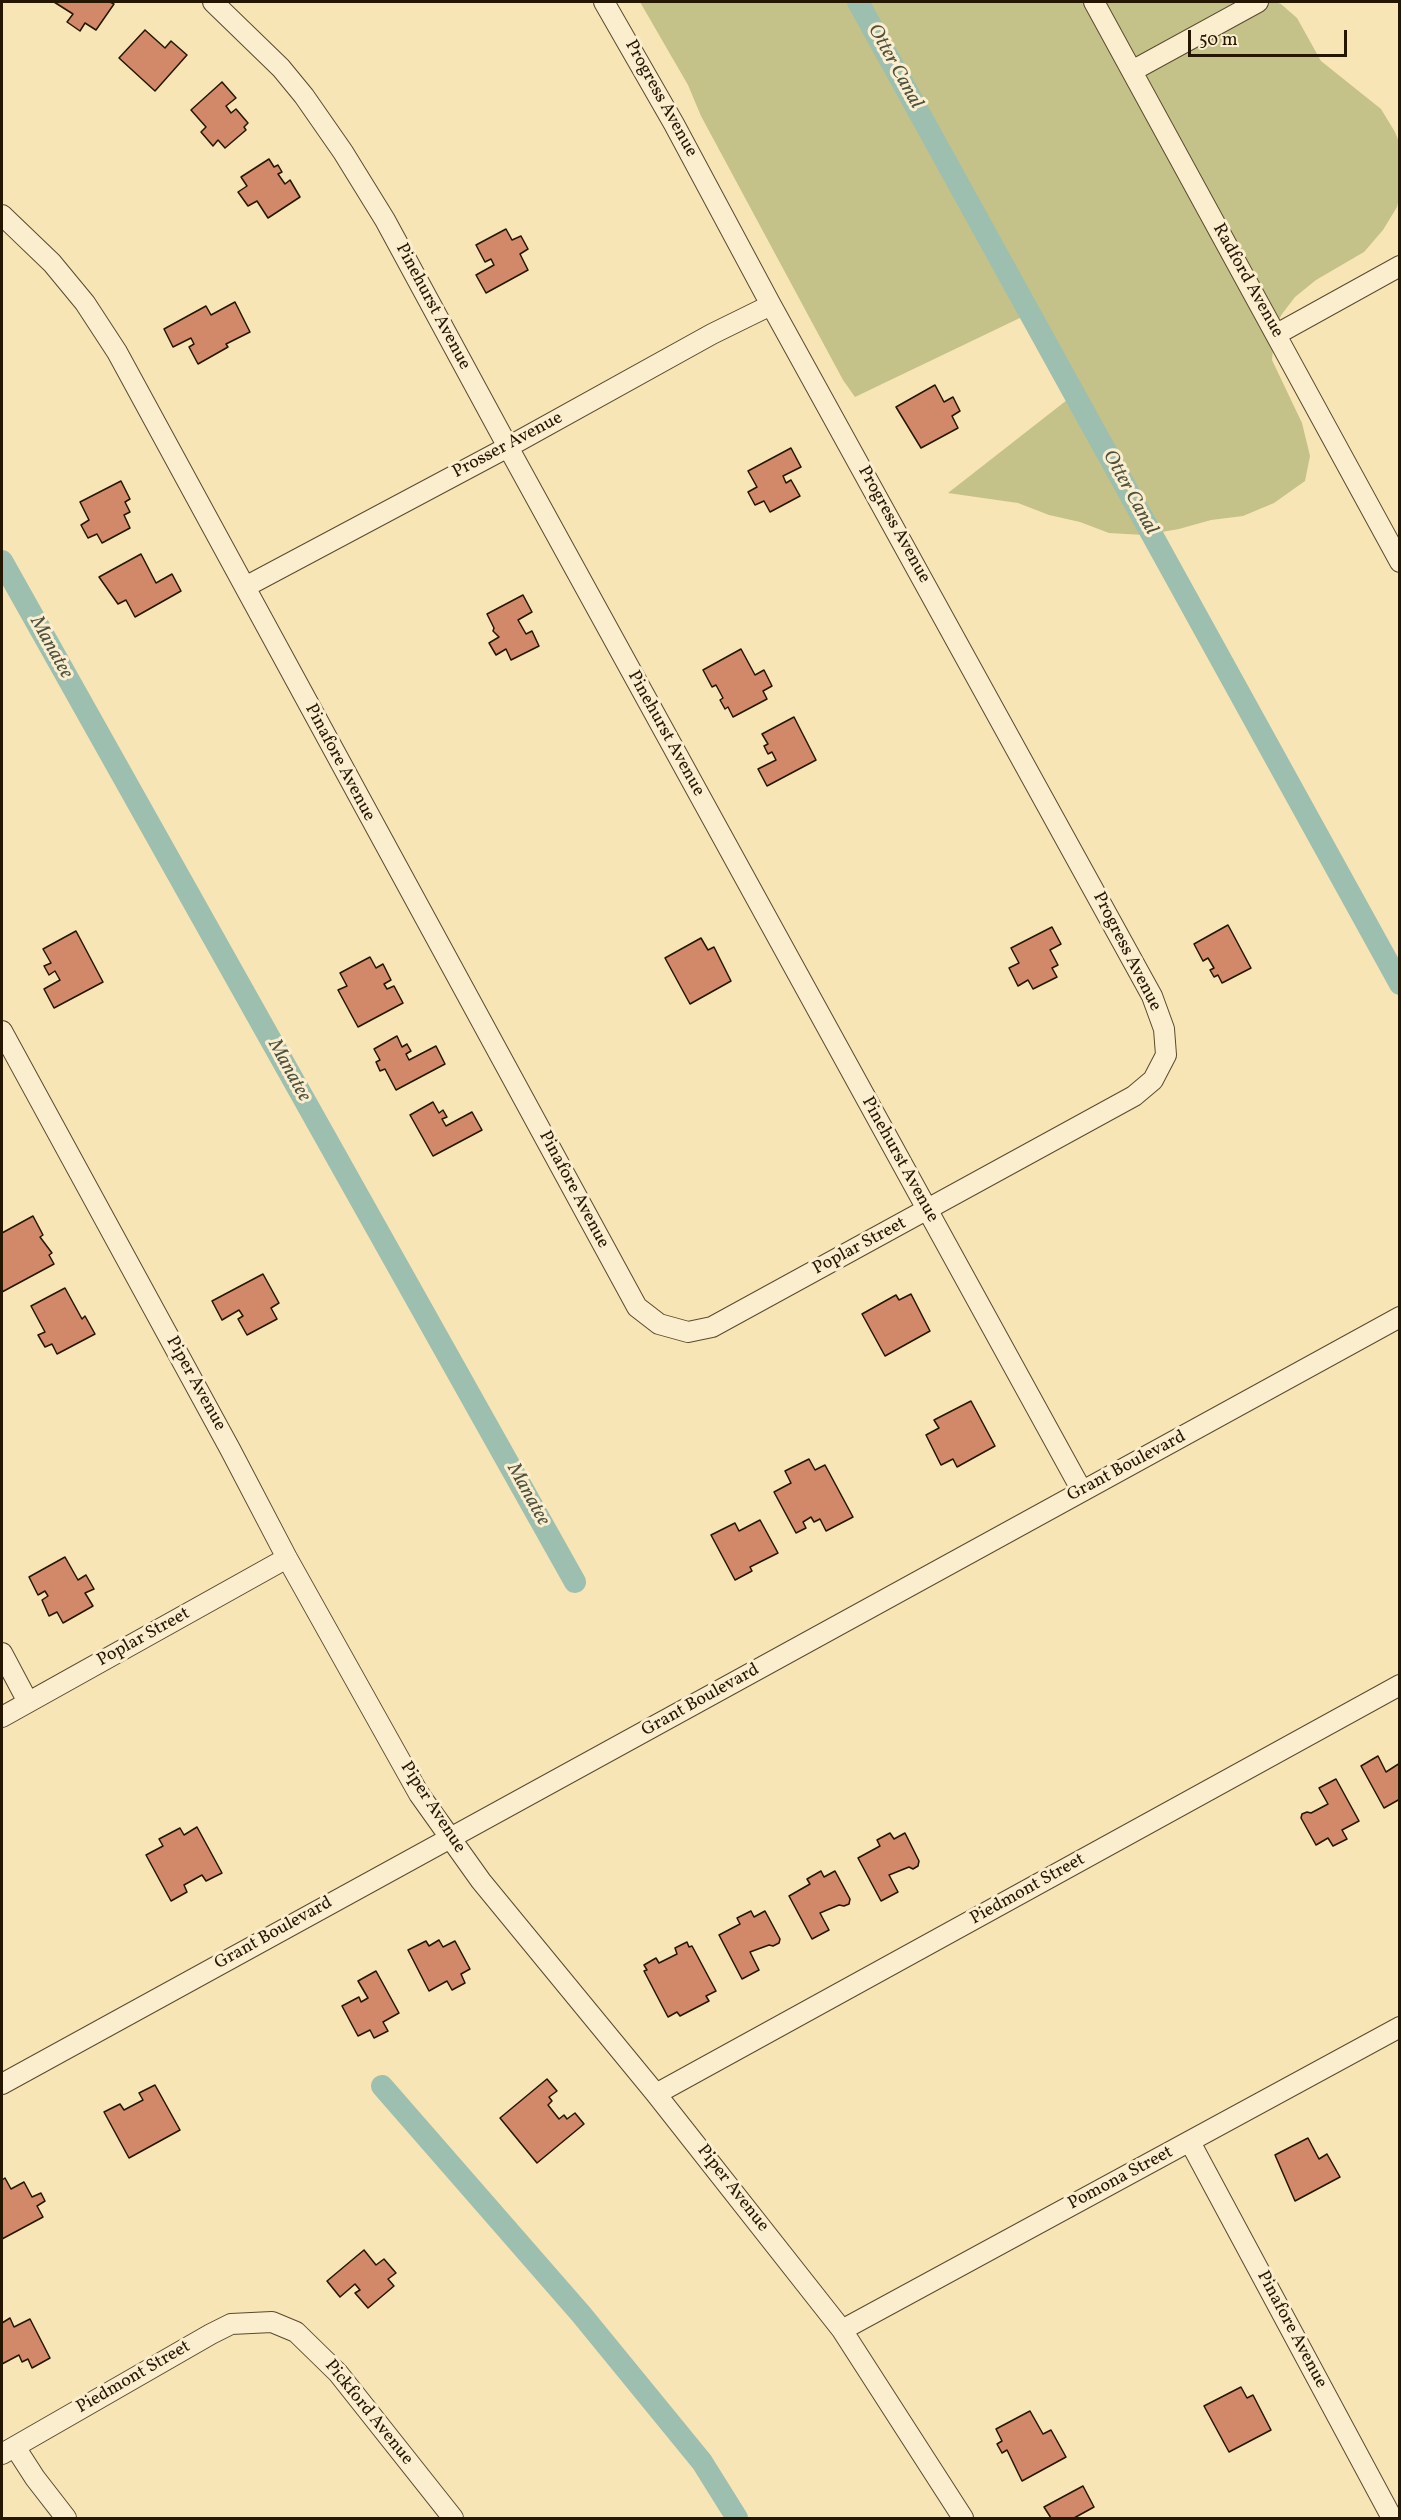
<!DOCTYPE html>
<html>
<head>
<meta charset="utf-8">
<style>
  body { margin:0 }
  #map { position:relative; width:1401px; height:2520px; overflow:hidden; background:#f7e5b5; font-family:Vollkorn,serif }
  canvas { display:block }
  .frame { position:absolute; inset:0; border:3px solid #251602; pointer-events:none }
  .scale { position:absolute; left:1188px; top:30px; width:159px; height:27px; box-sizing:border-box; border:3px solid #251602; border-top:0; padding-left:8px; font-size:18px; line-height:21px; white-space:nowrap; color:#251602; -webkit-text-stroke:4px #faeecf; paint-order:stroke }
</style>
</head>
<body>
<div id="map">
<canvas width="1401" height="2520"></canvas>
<div class="frame"></div>
<div class="scale">50 m</div>
</div>
<script>
const ctx = document.querySelector('canvas').getContext('2d');
ctx.lineJoin = 'round';
function paint(path, color) { ctx.fillStyle = color; ctx.fill(path, 'evenodd'); }
const toPath = rows => new Path2D(rows.map(r => 'M' + r).join(''));
function strokePath(path, color, width, dash) { ctx.strokeStyle = color; ctx.lineWidth = width; ctx.lineCap = dash ? 'butt' : 'round'; ctx.setLineDash(dash || []); ctx.stroke(path); }
function write(font, color, halo, rows, align = 'center') {
  ctx.font = font + ' Vollkorn,serif'; ctx.lineWidth = 6; ctx.setLineDash([]); ctx.textBaseline = 'middle'; ctx.strokeStyle = halo; ctx.fillStyle = color; for (const [text, x, y, turn = 0] of rows) {
    ctx.save(); ctx.translate(x, y); ctx.rotate((+turn || 0) * Math.PI / 180); ctx.textAlign = isNaN(turn) ? turn : align; if (halo) ctx.strokeText(text, 0, 0); ctx.fillText(text, 0, 0); ctx.restore();
  }
}
const green = toPath([
  [640,2,1275,2,1281,4,1297,18,1321,61,1381,109,1395,132,1400,145,1399,198,1397,207,1383,230,1364,252,1316,280,1295,297,1282,314,1275,327,1272,360,1302,423,1310,456,1305,481,1274,503,1243,516,1211,520,1179,529,1144,535,1109,533,1080,522,1049,515,1018,503,948,493,1067,400,1024,316,855,397,843,380,701,116,688,85]
]);
const canal = toPath([
  [858,2,1400,984],
  [2,561,575,1582],
  [382,2086,581,2314,702,2462,737,2518]
]);
const building = toPath([
  [54,2,110,2,114,4,96,30,85,23,80,31,67,22,73,14,54,2],
  [145,30,165,48,171,41,187,55,155,91,119,58,145,30],
  [222,82,236,98,226,106,231,113,236,109,248,123,244,127,246,130,225,148,218,140,213,146,201,132,206,127,191,110,222,82],
  [269,159,274,167,278,165,282,172,278,174,285,184,290,180,300,197,268,218,257,201,248,206,238,192,247,186,241,177,269,159],
  [506,229,512,240,521,236,528,249,520,254,528,270,486,293,476,275,494,265,491,259,485,262,476,245,506,229],
  [235,302,250,332,226,344,228,347,198,364,189,347,194,344,191,338,173,347,164,329,206,306,211,315,235,302],
  [935,385,944,402,953,397,960,411,952,416,958,428,921,448,896,407,935,385],
  [791,448,801,467,783,476,786,483,791,480,800,496,770,512,764,501,755,505,748,492,757,487,748,471,791,448],
  [121,481,130,499,125,502,130,512,124,515,130,528,102,543,97,534,88,538,81,525,89,520,80,502,121,481],
  [141,554,156,583,172,574,181,591,135,617,126,600,118,604,99,577,141,554],
  [523,595,532,612,518,620,526,634,532,631,539,646,511,660,506,649,496,655,489,643,499,637,493,631,494,628,487,614,523,595],
  [741,649,755,675,764,670,772,686,763,691,767,699,733,717,728,707,725,709,720,700,723,698,716,685,712,687,703,670,741,649],
  [794,717,816,760,767,786,758,769,776,760,772,752,768,754,764,746,768,744,762,734,794,717],
  [1228,925,1251,968,1222,983,1218,975,1214,977,1210,970,1214,968,1208,958,1203,961,1194,944,1228,925],
  [1052,927,1061,944,1050,950,1058,965,1052,968,1057,977,1033,989,1028,980,1018,986,1009,968,1019,963,1011,948,1052,927],
  [76,931,103,982,54,1008,44,989,60,980,55,971,49,975,44,966,51,963,43,949,76,931],
  [701,938,708,950,714,947,731,981,690,1004,665,958,701,938],
  [370,957,376,968,383,964,391,980,384,984,387,989,394,986,403,1003,358,1027,338,990,347,986,340,973,370,957],
  [397,1036,402,1047,407,1044,411,1051,406,1054,409,1060,436,1046,445,1064,396,1090,385,1069,380,1071,376,1062,380,1060,374,1049,397,1036],
  [433,1102,439,1113,443,1110,447,1117,442,1119,446,1126,472,1112,482,1130,433,1156,410,1115,433,1102],
  [33,1216,43,1235,40,1237,52,1253,49,1255,54,1264,2,1292,2,1233,33,1216],
  [263,1274,279,1303,271,1308,277,1319,247,1335,238,1319,243,1316,239,1310,222,1320,212,1301,263,1274],
  [65,1288,82,1319,85,1316,95,1334,57,1354,52,1344,45,1347,38,1335,45,1332,31,1306,65,1288],
  [911,1294,930,1331,885,1356,862,1314,896,1295,899,1300,911,1294],
  [971,1401,995,1446,957,1467,953,1459,941,1465,926,1435,939,1428,934,1420,971,1401],
  [809,1459,815,1470,825,1465,853,1517,826,1531,820,1519,814,1522,811,1517,803,1522,806,1528,796,1533,774,1492,791,1483,785,1471,809,1459],
  [760,1520,778,1553,750,1567,752,1571,735,1580,711,1535,735,1523,739,1531,760,1520],
  [65,1557,78,1580,86,1575,94,1589,85,1593,93,1606,63,1623,57,1612,49,1616,42,1600,48,1596,45,1591,38,1595,29,1577,65,1557],
  [1378,1756,1386,1772,1400,1763,1400,1799,1384,1808,1361,1766,1378,1756],
  [1336,1779,1359,1821,1342,1830,1347,1839,1333,1846,1328,1838,1316,1845,1301,1818,1302,1814,1307,1812,1311,1813,1328,1804,1319,1788,1336,1779],
  [197,1827,222,1873,206,1881,202,1875,184,1885,187,1892,171,1901,146,1855,163,1846,159,1839,180,1828,184,1835,197,1827],
  [890,1833,894,1839,905,1833,919,1861,918,1866,913,1869,909,1867,889,1875,898,1892,881,1901,858,1858,880,1846,877,1840,890,1833],
  [821,1871,824,1877,835,1871,850,1899,849,1904,844,1906,839,1905,820,1913,829,1930,812,1939,789,1896,810,1884,807,1879,821,1871],
  [751,1911,754,1917,765,1911,780,1939,779,1943,773,1946,769,1945,750,1952,759,1970,742,1979,719,1935,740,1924,737,1918,751,1911],
  [439,1940,443,1947,455,1941,470,1969,461,1974,465,1983,452,1990,447,1981,429,1991,408,1950,426,1941,429,1946,439,1940],
  [687,1942,689,1947,692,1946,716,1991,706,1996,709,2001,680,2016,677,2012,668,2017,644,1971,647,1970,644,1965,656,1958,659,1963,677,1954,675,1948,687,1942],
  [376,1971,399,2013,383,2022,388,2031,374,2038,370,2030,358,2036,342,2006,359,1997,361,2002,368,1998,358,1981,376,1971],
  [547,2079,557,2091,549,2097,552,2101,548,2105,559,2119,564,2115,567,2119,575,2113,584,2124,537,2163,500,2118,547,2079],
  [155,2085,180,2130,129,2158,104,2112,120,2104,124,2110,143,2100,139,2093,155,2085],
  [1308,2138,1319,2159,1327,2154,1340,2177,1295,2201,1275,2155,1308,2138],
  [5,2178,11,2189,24,2182,32,2197,41,2193,45,2201,37,2206,43,2217,2,2239,2,2180,5,2178],
  [364,2250,376,2265,384,2259,396,2273,388,2279,394,2286,368,2308,355,2293,360,2290,355,2284,340,2297,327,2281,364,2250],
  [10,2318,14,2327,30,2319,50,2358,32,2368,28,2359,22,2362,19,2355,2,2364,2,2323,10,2318],
  [1241,2387,1247,2398,1253,2395,1271,2430,1229,2452,1204,2406,1241,2387],
  [1030,2411,1043,2434,1051,2430,1066,2457,1022,2481,1007,2450,1002,2453,997,2444,1002,2441,996,2429,1030,2411],
  [1083,2486,1094,2507,1074,2518,1051,2518,1044,2507,1083,2486]
]);
const street = toPath([
  [213,2,281,68,304,96,343,152,385,220,508,447,1082,1491],
  [1094,2,1400,562],
  [1132,71,1258,2],
  [2,215,52,263,85,303,117,352,637,1307,659,1324,688,1332,712,1327,1134,1096,1153,1080,1166,1055,1164,1029,1152,996,771,305,674,124,604,2],
  [1277,334,1400,266],
  [245,587,508,447,712,334,771,305],
  [2,1031,230,1449,287,1558,419,1794,481,1881,656,2094,842,2330,963,2518],
  [2,1653,28,1702],
  [2,1717,287,1558],
  [2,2084,1400,1317],
  [656,2094,1400,1685],
  [1190,2142,1392,2518],
  [842,2330,1400,2027],
  [15,2447,35,2478,66,2518],
  [2,2454,211,2334,231,2324,272,2322,296,2332,338,2373,453,2518]
]);
const streetNames = [
  ["Progress Avenue",660,99,61],
  ["Radford Avenue",1247,281,61],
  ["Pinehurst Avenue",432,307,62],
  ["Prosser Avenue",508,446,-28],
  ["Progress Avenue",893,525,61],
  ["Pinehurst Avenue",665,734,61],
  ["Pinafore Avenue",339,763,62],
  ["Progress Avenue",1126,952,63],
  ["Pinehurst Avenue",899,1160,61],
  ["Pinafore Avenue",573,1190,62],
  ["Poplar Street",860,1247,-28],
  ["Piper Avenue",195,1384,61],
  ["Grant Boulevard",1127,1467,-28],
  ["Poplar Street",144,1638,-29],
  ["Grant Boulevard",701,1701,-29],
  ["Piper Avenue",432,1808,57],
  ["Piedmont Street",1028,1890,-29],
  ["Grant Boulevard",274,1934,-29],
  ["Pomona Street",1121,2179,-28],
  ["Piper Avenue",732,2189,52],
  ["Pinafore Avenue",1291,2330,62],
  ["Piedmont Street",134,2378,-30],
  ["Pickford Avenue",368,2413,51]
];
const waterNames = [
  ["Otter Canal",894,67,61],
  ["Otter Canal",1129,493,61],
  ["Manatee",50,648,61],
  ["Manatee",288,1071,61],
  ["Manatee",527,1495,61]
];
paint(green, '#c4c288');
strokePath(canal, '#9dbfaf', 22);
paint(building, '#d28969');
strokePath(building, '#251602', 1.5);
strokePath(street, '#5a4a2f', 22);
strokePath(street, '#faeecf', 20);
write('18px', '#251602', '#faeecf', streetNames);
write('italic 20px', '#4f513f', '#faeecf', waterNames);
</script>
</body>
</html>
